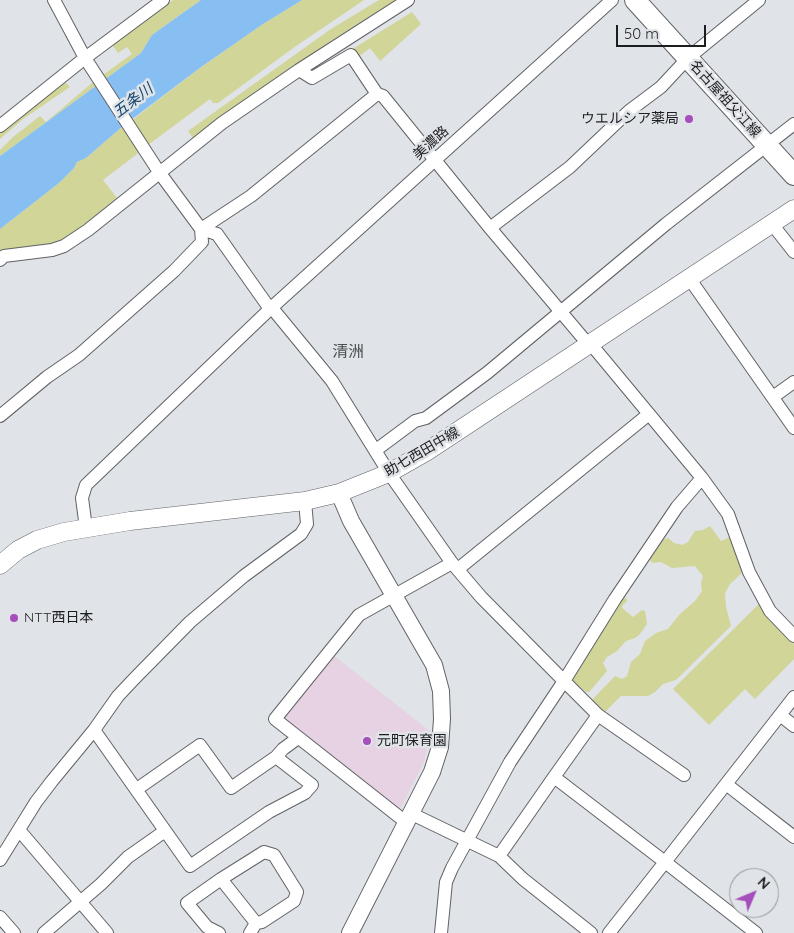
<!DOCTYPE html>
<html>
<head>
<meta charset="utf-8">
<style>
  body { margin:0 }
  #map { position:relative; width:794px; height:933px; overflow:hidden; background:#e0e3e7; font-family:Quicksand,sans-serif }
  canvas { display:block }
  .north { position:absolute; left:729px; top:868px; width:50px; height:50px; box-sizing:border-box; background:#e0e3e7; border:1px solid #929497; border-radius:50%; rotate:45deg; font-size:14px; font-weight:700; line-height:20px; text-align:center; color:#1c1d1f }
  .north::after { content:''; display:block; margin:auto; width:18px; height:22px; background:#a54ebc; clip-path:polygon(50% 0,100% 100%,50% 72%,0 100%) }
  .scale { position:absolute; left:616px; top:25px; width:90px; height:22px; box-sizing:border-box; border:2px solid #1c1d1f; border-top:0; padding-left:6px; font-size:15px; line-height:18px; white-space:nowrap; color:#1c1d1f; -webkit-text-stroke:4px #e0e3e7; paint-order:stroke }
</style>
</head>
<body>
<div id="map">
<canvas width="794" height="933"></canvas>
<div class="north">N</div>
<div class="scale">50 m</div>
</div>
<script>
const ctx = document.querySelector('canvas').getContext('2d');
ctx.lineJoin = 'round';
function paint(path, color) { ctx.fillStyle = color; ctx.fill(path, 'evenodd'); }
const toPath = rows => new Path2D(rows.map(r => 'M' + r).join(''));
function strokePath(path, color, width, dash) { ctx.strokeStyle = color; ctx.lineWidth = width; ctx.lineCap = dash ? 'butt' : 'round'; ctx.setLineDash(dash || []); ctx.stroke(path); }
function write(font, color, halo, rows, align = 'center') {
  ctx.font = font + ' Quicksand,"Noto Sans JP",sans-serif'; ctx.lineWidth = 5; ctx.setLineDash([]); ctx.textBaseline = 'middle'; ctx.strokeStyle = halo; ctx.fillStyle = color; for (const [text, x, y, turn = 0] of rows) {
    ctx.save(); ctx.translate(x, y); ctx.rotate((+turn || 0) * Math.PI / 180); ctx.textAlign = isNaN(turn) ? turn : align; if (halo) ctx.strokeText(text, 0, 0); ctx.fillText(text, 0, 0); ctx.restore();
  }
}
const education = toPath([
  [333,655,431,732,424,762,400,809,395,811,279,719]
]);
const green = toPath([
  [173,0,201,0,152,35,141,53,0,156,0,150,13,137,40,116,46,122,92,83,132,54,127,47,118,53,111,43],
  [302,0,364,0,296,46,218,103,213,103,210,99,148,145,131,121,201,67,263,24],
  [379,0,398,0,334,39,193,138,188,131,331,29],
  [412,12,421,24,380,61,370,48,357,58,351,50],
  [63,80,70,87,23,119,0,139,0,130],
  [123,126,141,151,103,180,117,198,58,245,0,254,0,229,59,183,74,168,77,162,86,158],
  [710,526,721,541,730,537,742,566,741,574,730,584,725,593,726,607,731,626,676,680,663,684,655,692,648,696,621,696,605,712,592,700,615,676,622,679,627,676,631,662,640,654,645,641,656,633,668,629,680,614,696,600,702,591,701,583,703,576,695,566,672,568,661,562,652,563,649,558,664,539,668,538,674,543,683,545,688,542,695,531,703,530],
  [623,597,627,599,627,601,622,606,622,608,633,617,642,610,645,611,647,624,640,634,635,638,626,641,617,651,607,657,603,663,607,671,589,692,586,692,572,681,571,677,621,598],
  [762,601,773,622,794,644,794,659,755,699,745,689,709,725,673,689]
]);
const water = toPath([
  [201,0,302,0,263,24,201,67,123,126,86,158,77,162,74,168,59,183,0,229,0,156,141,53,152,35]
]);
const minor = toPath([
  [299,70,312,78,351,55,377,94],
  [0,126,85,58,163,0],
  [772,224,794,252],
  [490,228,570,167,629,111,661,87,688,58,759,0],
  [201,229,251,196,377,94,383,96,490,228,588,344],
  [201,229,217,234,270,309],
  [0,260,4,256,52,250,64,246,88,230,222,123,299,70,408,0],
  [689,278,794,428],
  [272,308,332,381,389,473,452,563,481,597,564,681,510,762,452,868,446,882,441,933],
  [773,397,794,382],
  [649,414,702,478,677,507,615,599,564,681,598,715,684,775],
  [0,416,47,377,79,355,174,271,202,242,201,229,159,172,85,58,54,0],
  [376,450,415,421,426,418,487,373,666,224,794,124],
  [702,478,728,514,749,572,770,611,794,636],
  [86,528,82,498,86,485,270,309,612,0],
  [458,569,649,414,590,343],
  [780,715,794,697],
  [94,730,190,866,269,812,305,793,312,785,276,757,231,788,200,745,137,789],
  [276,757,283,749,298,738],
  [554,777,598,715],
  [726,784,794,837],
  [412,814,499,856,523,879,591,933],
  [407,823,275,719,359,615,452,563],
  [19,830,107,933],
  [499,856,554,777,665,862,780,715,794,726],
  [0,860,36,802,52,781,94,730,118,696,134,679,190,622,244,576,301,534,307,524,305,501],
  [221,879,264,852,274,855,297,892,294,901,262,922,256,923],
  [0,917,14,933],
  [44,933,101,884,128,857,165,831],
  [219,933,207,927,187,903,221,879,256,923,250,933],
  [609,933,665,862,756,933]
]);
const tertiary = toPath([
  [339,493,351,521,434,665,441,691,442,719,440,747,432,772,350,933]
]);
const secondary = toPath([
  [0,565,18,550,37,540,64,532,130,521,305,501,339,493,389,473,426,452,794,209]
]);
const primary = toPath([
  [635,0,794,175]
]);
const markers = [
  [689,119,5,"#a54ebc"],
  [14,618,5,"#a54ebc"],
  [367,741,5,"#a54ebc"]
];
const streetNames = [
  ["名古屋祖父江線",725,99,48],
  ["美濃路",431,143,-42],
  ["助七西田中線",422,452,-30]
];
const poiNames = [
  ["ウエルシア薬局",679,119,"right"],
  ["NTT西日本",24,618],
  ["元町保育園",377,741]
];
const waterNames = [
  ["五条川",133,101,-37]
];
const quarterNames = [
  ["清洲",348,352]
];
paint(education, '#e6d2e2');
paint(green, '#d1d597');
paint(water, '#88bff3');
strokePath(minor, '#606266', 14);
strokePath(tertiary, '#606266', 18);
strokePath(secondary, '#606266', 19);
strokePath(primary, '#606266', 22);
strokePath(minor, '#fff', 12);
strokePath(tertiary, '#fff', 16);
strokePath(secondary, '#fff', 18);
strokePath(primary, '#fff', 20);
for (const [x, y, r, color] of markers) { const dot = new Path2D(); dot.arc(x, y, r, 0, 2 * Math.PI); ctx.fillStyle = color; ctx.fill(dot); strokePath(dot, '#e0e3e7', 2); }
write('14px', '#1c1d1f', '#e0e3e7', streetNames);
write('14px', '#1c1d1f', '#e0e3e7', poiNames, 'left');
write('italic 15px', '#12456e', '#e0e3e7', waterNames);
write('16px', '#4b4e51', '#e0e3e7', quarterNames);
</script>
</body>
</html>
